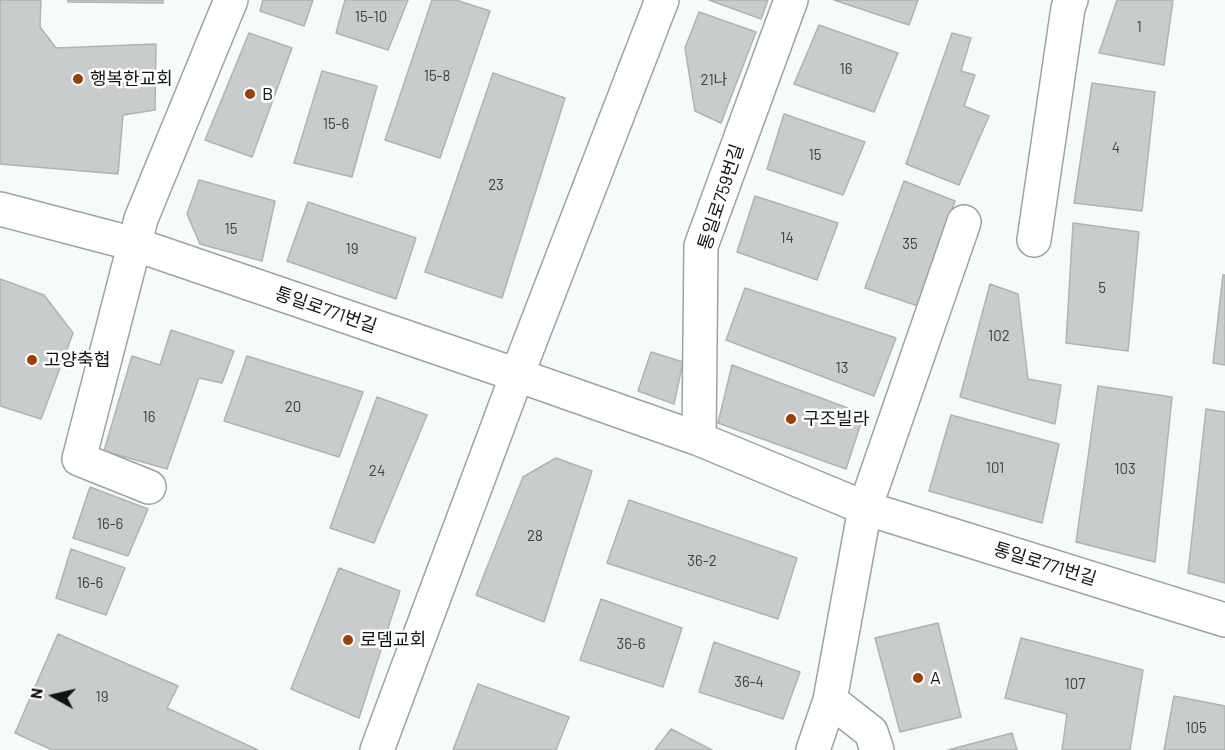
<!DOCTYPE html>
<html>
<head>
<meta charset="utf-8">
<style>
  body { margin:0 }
  #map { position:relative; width:1225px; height:750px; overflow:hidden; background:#f5fafa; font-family:Barlow,sans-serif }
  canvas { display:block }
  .north { position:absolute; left:24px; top:666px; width:60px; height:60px; -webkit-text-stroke:4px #fff; paint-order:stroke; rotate:278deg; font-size:16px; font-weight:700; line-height:24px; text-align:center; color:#121313 }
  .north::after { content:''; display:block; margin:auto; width:21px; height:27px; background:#121313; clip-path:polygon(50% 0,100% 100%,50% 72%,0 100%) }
</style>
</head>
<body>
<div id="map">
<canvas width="1225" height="750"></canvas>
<div class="north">N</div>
</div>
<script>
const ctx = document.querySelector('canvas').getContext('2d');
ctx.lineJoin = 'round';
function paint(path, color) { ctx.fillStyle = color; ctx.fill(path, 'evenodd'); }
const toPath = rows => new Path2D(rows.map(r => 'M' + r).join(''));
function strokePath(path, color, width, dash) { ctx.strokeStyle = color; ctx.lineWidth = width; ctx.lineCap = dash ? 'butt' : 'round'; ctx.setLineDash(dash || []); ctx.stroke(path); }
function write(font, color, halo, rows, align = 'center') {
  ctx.font = font + ' Barlow,"Noto Sans KR",sans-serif'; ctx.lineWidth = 5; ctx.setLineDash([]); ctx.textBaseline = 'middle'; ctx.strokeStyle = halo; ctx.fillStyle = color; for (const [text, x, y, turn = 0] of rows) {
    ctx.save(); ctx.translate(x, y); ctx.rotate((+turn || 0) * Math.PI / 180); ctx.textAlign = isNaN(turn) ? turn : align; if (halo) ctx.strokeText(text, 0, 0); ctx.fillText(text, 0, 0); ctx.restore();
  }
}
const building = toPath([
  [0,0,41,0,40,27,56,48,156,44,155,110,123,115,118,174,0,164,0,0],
  [68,0,163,0,163,3,68,2,68,0],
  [263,0,313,0,304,26,260,11,263,0],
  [345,0,408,0,388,50,336,33,345,0],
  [432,0,456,0,490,11,440,158,385,140,432,0],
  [709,0,768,0,761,19,709,0],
  [834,0,918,0,909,25,834,0],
  [1117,0,1173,0,1164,65,1099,53,1117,0],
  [699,12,756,32,721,123,695,111,685,48,699,12],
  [819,25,898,53,874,112,794,84,819,25],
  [249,33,292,48,252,157,205,140,249,33],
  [952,33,971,38,961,71,975,75,964,106,989,116,959,185,906,164,952,33],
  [322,71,377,86,352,177,294,163,322,71],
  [493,73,565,98,502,298,425,272,493,73],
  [1092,83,1155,92,1142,211,1074,203,1092,83],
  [784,114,865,142,843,195,767,169,784,114],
  [199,180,275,201,262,261,200,244,187,214,199,180],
  [904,181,955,201,918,306,865,288,904,181],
  [755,196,838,223,817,280,737,252,755,196],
  [308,202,416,238,396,299,287,261,308,202],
  [1073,223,1139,232,1128,351,1066,343,1073,223],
  [1223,275,1225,275,1225,365,1213,363,1223,275],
  [0,279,44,295,73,333,41,419,0,406,0,279],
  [990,284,1018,294,1028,379,1061,385,1055,424,960,397,990,284],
  [745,288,896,338,874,396,726,340,745,288],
  [171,330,234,351,222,383,199,378,167,469,104,451,132,356,160,365,171,330],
  [651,352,683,362,674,404,638,391,651,352],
  [247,356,363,392,339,457,224,421,247,356],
  [732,365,864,414,846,469,718,423,732,365],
  [1098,386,1172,397,1155,562,1076,542,1098,386],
  [377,397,427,415,374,543,330,528,377,397],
  [1206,409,1225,412,1225,583,1188,573,1206,409],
  [951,415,1059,444,1042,523,929,491,951,415],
  [556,458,592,471,544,622,476,595,523,477,556,458],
  [90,487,148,509,128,556,73,538,90,487],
  [629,500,797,558,778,619,607,563,629,500],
  [71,549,125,568,106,615,56,598,71,549],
  [339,568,400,591,359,718,291,689,339,568],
  [601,599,682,628,663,687,580,660,601,599],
  [938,623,961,717,900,732,875,638,938,623],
  [58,634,178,686,167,708,258,750,52,750,15,733,58,634],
  [1021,638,1143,670,1130,750,1062,750,1067,714,1005,698,1021,638],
  [714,642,800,672,783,719,699,692,714,642],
  [478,684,569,717,556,750,453,750,478,684],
  [1174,696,1225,706,1225,750,1164,750,1174,696],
  [671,729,712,750,655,750,671,729],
  [1012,733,1017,750,948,750,1012,733]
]);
const street = toPath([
  [0,209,134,244,517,375,699,439,865,508,1225,620],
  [1034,240,1068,8,1071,0],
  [699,439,701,246,791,0],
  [149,487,79,459,141,219,231,0],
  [830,700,871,732,877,750],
  [377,750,517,375,662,0],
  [813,750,830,700,865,508,964,222]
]);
const markers = [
  [78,79,6,"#a03d00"],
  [250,94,6,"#a03d00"],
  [32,360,6,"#a03d00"],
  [791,419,6,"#a03d00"],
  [348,640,6,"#a03d00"],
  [918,678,6,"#a03d00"]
];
const numberNames = [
  ["15-10",371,17],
  ["1",1139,27],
  ["16",846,69],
  ["15-8",437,76],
  ["21나",714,80],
  ["15-6",336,124],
  ["4",1116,148],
  ["15",815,155],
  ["23",496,185],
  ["15",231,229],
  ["14",787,238],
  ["35",910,244],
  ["19",352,249],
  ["5",1102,288],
  ["102",999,336],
  ["13",842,368],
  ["20",293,407],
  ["16",149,417],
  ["101",995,468],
  ["103",1125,469],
  ["24",377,471],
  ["16-6",110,524],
  ["28",535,536],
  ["36-2",702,561],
  ["16-6",90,583],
  ["36-6",631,644],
  ["36-4",749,682],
  ["107",1075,684],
  ["19",102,697],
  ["105",1196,728]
];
const poiNames = [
  ["행복한교회",90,79],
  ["B",262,94],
  ["고양축협",44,360],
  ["구조빌라",803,419],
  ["로뎀교회",360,640],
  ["A",930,678]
];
const streetNames = [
  ["통일로759번길",721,197,-72],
  ["통일로771번길",326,310,19],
  ["통일로771번길",1045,564,17]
];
paint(building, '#c8cccc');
strokePath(building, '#afb3b3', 1.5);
strokePath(street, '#9da2a2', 36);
strokePath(street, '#fff', 33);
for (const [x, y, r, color] of markers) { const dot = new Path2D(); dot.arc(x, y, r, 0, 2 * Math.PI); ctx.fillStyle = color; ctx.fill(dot); strokePath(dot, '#fff', 2); }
write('15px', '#404141', null, numberNames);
write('18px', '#121313', '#fff', poiNames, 'left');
write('18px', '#121313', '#fff', streetNames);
</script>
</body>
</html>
